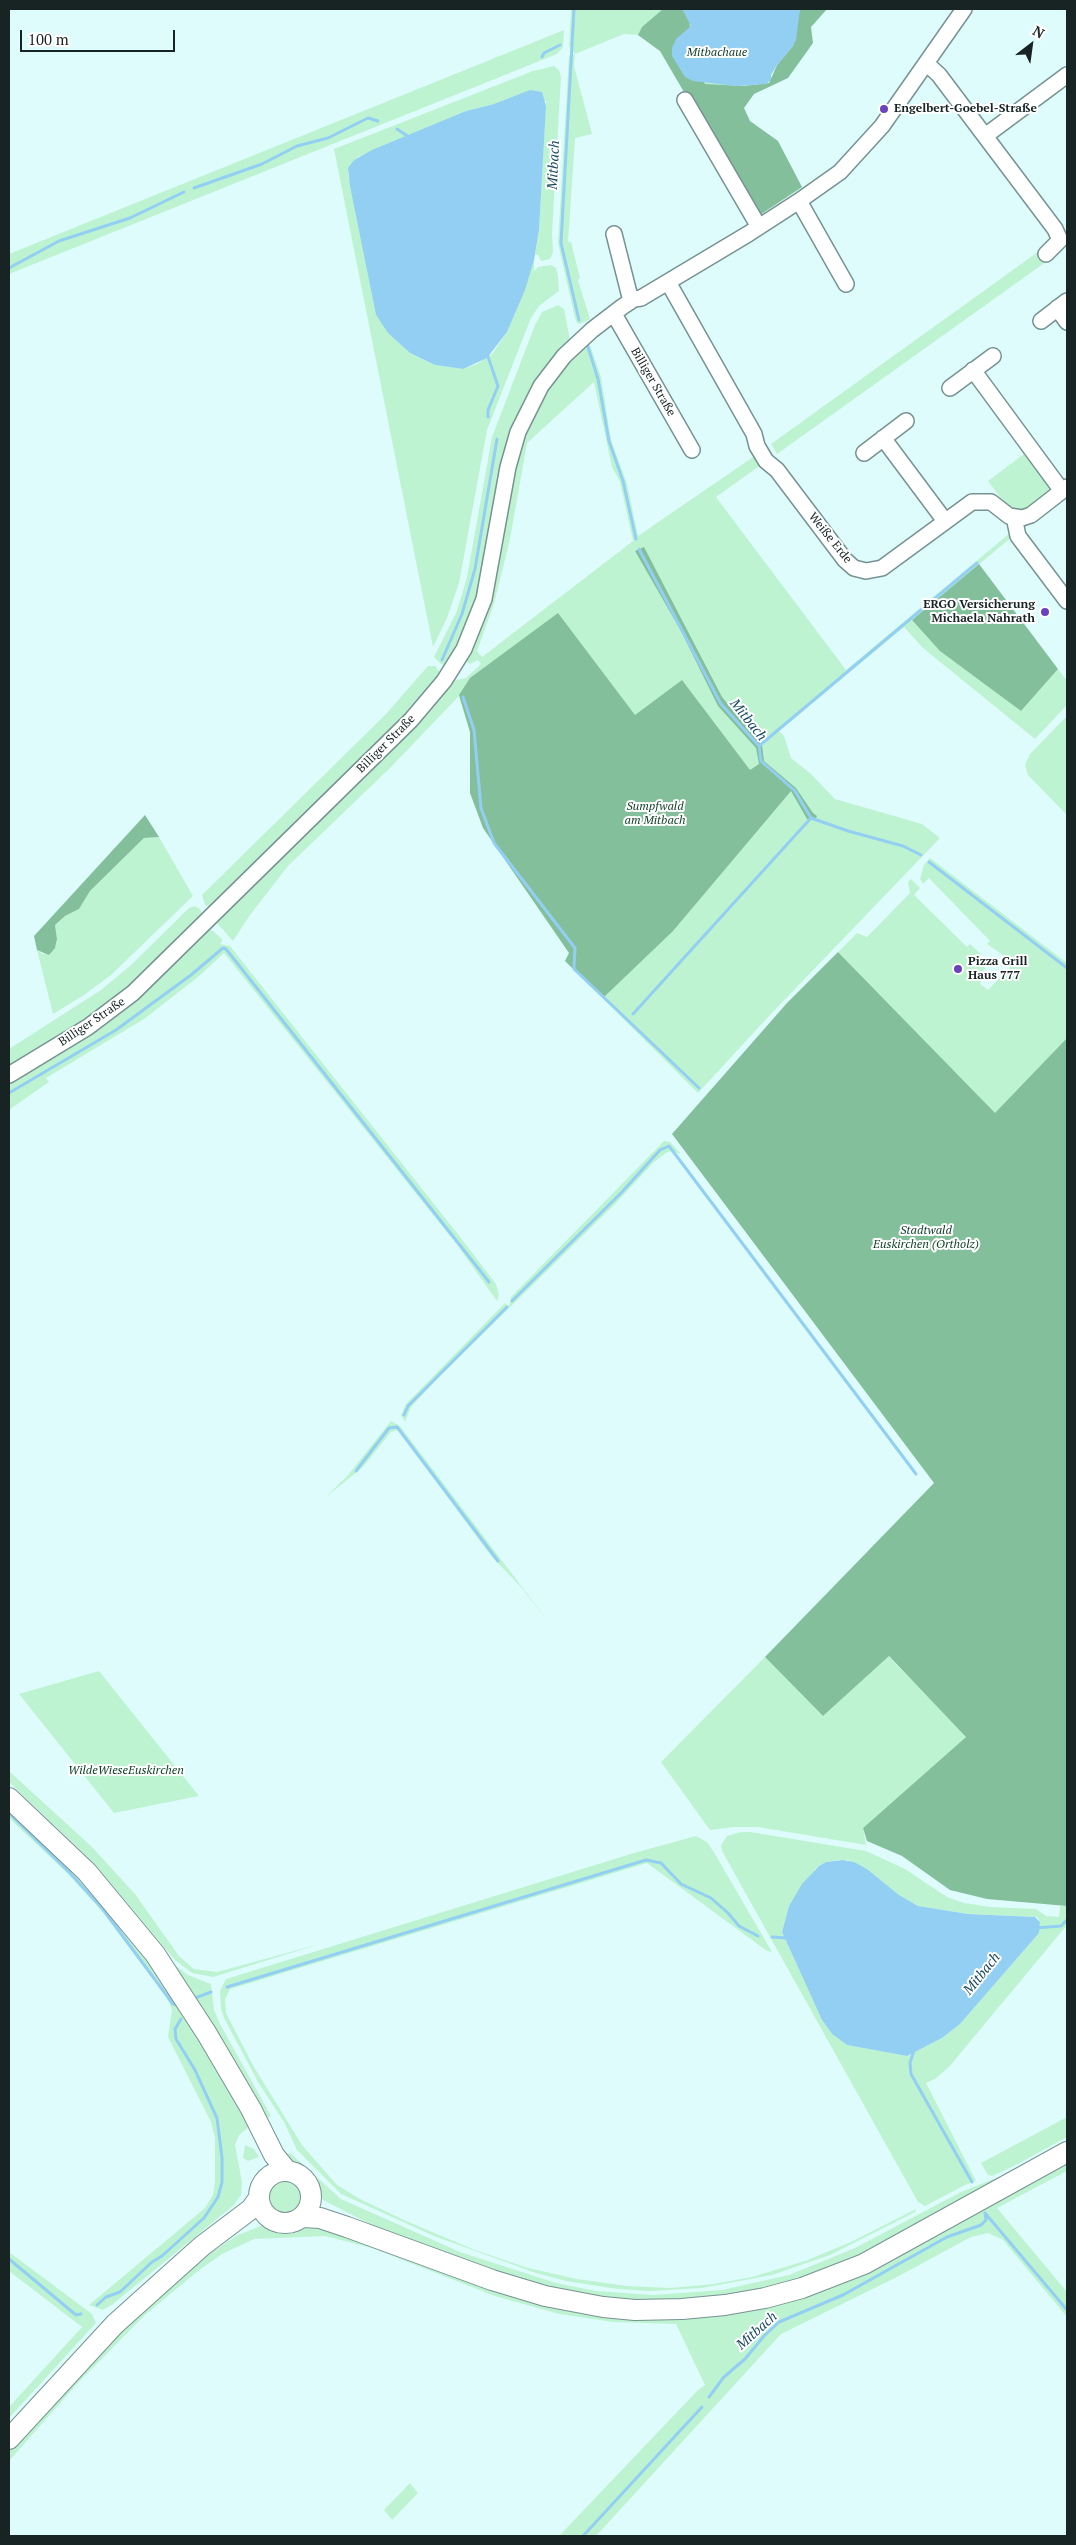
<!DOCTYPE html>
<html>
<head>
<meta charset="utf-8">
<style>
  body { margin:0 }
  #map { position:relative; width:1076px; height:2545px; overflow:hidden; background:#defcfc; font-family:"PT Serif",serif }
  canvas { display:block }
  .frame { position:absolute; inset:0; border:10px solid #182323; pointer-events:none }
  .north { position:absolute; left:1006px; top:20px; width:50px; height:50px; -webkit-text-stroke:4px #fff; paint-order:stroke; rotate:30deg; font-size:14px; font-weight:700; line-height:20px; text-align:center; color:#182323 }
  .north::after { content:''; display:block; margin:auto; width:18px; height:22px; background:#182323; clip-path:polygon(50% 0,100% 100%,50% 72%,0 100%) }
  .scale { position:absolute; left:20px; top:30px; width:155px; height:22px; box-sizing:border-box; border:2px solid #182323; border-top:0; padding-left:6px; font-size:15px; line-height:18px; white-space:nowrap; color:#182323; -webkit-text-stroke:4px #fff; paint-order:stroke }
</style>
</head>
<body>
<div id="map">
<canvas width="1076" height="2545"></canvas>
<div class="frame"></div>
<div class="north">N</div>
<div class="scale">100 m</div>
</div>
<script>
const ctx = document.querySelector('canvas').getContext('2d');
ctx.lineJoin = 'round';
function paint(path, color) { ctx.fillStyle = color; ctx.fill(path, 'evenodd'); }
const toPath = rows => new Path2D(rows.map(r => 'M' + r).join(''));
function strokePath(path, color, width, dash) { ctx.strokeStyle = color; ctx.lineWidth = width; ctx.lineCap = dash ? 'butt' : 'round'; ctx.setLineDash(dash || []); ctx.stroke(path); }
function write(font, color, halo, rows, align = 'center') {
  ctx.font = font + ' "PT Serif",serif'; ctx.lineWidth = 4; ctx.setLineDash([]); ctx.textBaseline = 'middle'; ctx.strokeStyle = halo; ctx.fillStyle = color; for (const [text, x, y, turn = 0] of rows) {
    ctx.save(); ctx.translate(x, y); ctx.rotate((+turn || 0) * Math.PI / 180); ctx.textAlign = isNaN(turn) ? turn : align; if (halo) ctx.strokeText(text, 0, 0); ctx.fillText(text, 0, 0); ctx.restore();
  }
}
const green = toPath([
  [571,9,827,9,763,80,712,103,677,80,660,51,638,35,624,34,575,54,574,66,592,134,575,138,568,242,571,242,580,278,578,280,590,319,580,324,577,323,575,318,558,243,569,56,575,54,569,46],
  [564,30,563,47,557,54,9,274,9,254],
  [554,66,559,70,561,77,552,233,553,252,550,259,541,261,538,255,535,255,539,230,546,101,494,104,466,111,358,157,354,160,348,173,376,315,389,333,410,353,435,365,463,369,477,364,492,354,507,332,516,311,534,260,534,271,538,267,551,265,556,268,558,276,559,291,539,306,531,318,487,430,459,583,447,618,433,647,334,149,533,71],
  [1042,249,1064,249,777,454,771,444],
  [558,305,564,309,570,340,540,378,466,632,447,666,441,664,434,657,457,611,467,577,492,437,535,325,542,312],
  [589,342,601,377,611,440,627,484,638,536,756,455,762,464,716,497,846,670,1010,533,1013,536,912,620,1021,711,1058,669,1067,681,1067,705,1035,739,923,648,904,627,779,731,784,736,791,758,811,774,835,799,922,824,940,838,769,1016,698,1093,565,961,570,953,470,732,459,696,390,768,288,866,250,915,233,941,217,923,451,681,466,678,481,664,478,660,470,664,465,661,492,592,514,467,529,420,559,370],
  [594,382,612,467,620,482,633,541,482,657,477,651,494,604,510,539,527,443],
  [1028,451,1051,489,1029,508,1023,511,1011,509,1005,504,988,481],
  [428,666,435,666,441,674,415,708,211,907,205,905,202,895,386,714],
  [1067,716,1067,815,1028,775,1025,765,1030,754],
  [159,837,193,896,111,975,84,995,53,1014,37,950,43,954,55,948,57,939,55,925,65,916,79,909,90,891,144,838],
  [930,858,1067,963,1067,1038,995,1114,838,952,857,933,867,937,910,893,908,882,911,879,920,888,914,895,967,947,970,944,980,953,985,968,980,984,988,990,1014,963,987,944,990,941,929,878,923,884,920,879,924,865],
  [195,906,200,909,203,916,112,1004,9,1069,9,1049,101,990,131,965,189,908],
  [206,930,212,930,223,940,220,944,230,946,464,1242,496,1284,499,1295,497,1301,458,1246,224,953,198,977,144,1019,46,1078,49,1082,9,1110,9,1081],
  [664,1141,670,1142,681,1154,672,1151,666,1153,654,1162,615,1204,440,1376,411,1407,405,1422,401,1415,406,1404,505,1303,509,1306,511,1297],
  [391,1421,400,1426,550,1624,521,1587,491,1556,398,1430,391,1432,363,1467,326,1497,348,1475],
  [888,1656,967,1736,863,1828,866,1845,758,1827,734,1827,710,1830,661,1762,765,1657,823,1716],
  [99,1671,199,1796,114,1813,19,1694],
  [9,1771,92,1847,135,1894,179,1956,194,1969,217,1972,320,1944,213,1977,192,1973,175,1960,93,1862,9,1782],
  [9,1806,52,1846,154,1963,241,2111,248,2128,239,2135,235,2145,242,2182,241,2195,234,2205,113,2304,103,2310,89,2305,205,2208,213,2195,215,2181,215,2138,211,2122,168,2037,172,2010,166,1996,104,1914,70,1876,9,1818],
  [741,1832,750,1832,866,1851,905,1869,947,1897,964,1903,990,1907,1036,1909,1046,1916,1059,1917,1060,1906,1067,1906,1067,1925,949,2067,935,2079,926,2083,976,2181,965,2185,925,2206,918,2202,722,1851,721,1845,727,1836],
  [838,1860,848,1860,867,1869,899,1895,918,1906,968,1914,1037,1917,1040,1922,1039,1933,960,2024,942,2038,907,2056,847,2045,832,2034,822,2020,782,1932,789,1906,816,1868,826,1862],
  [696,1836,707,1842,715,1854,772,1952,767,1951,647,1863,230,1989,225,1999,226,2013,254,2067,302,2145,337,2185,360,2199,406,2221,475,2250,528,2268,577,2279,626,2286,670,2288,714,2284,752,2277,805,2261,851,2242,916,2209,915,2212,830,2255,772,2275,702,2288,650,2291,618,2289,566,2281,536,2273,434,2236,341,2194,297,2150,284,2122,258,2082,224,2018,221,2009,220,1991,226,1979,634,1853],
  [168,1960,188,1975,211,1984,214,2010,220,2024,271,2116,262,2121],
  [1067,2117,1067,2137,1016,2165,992,2176,988,2175,981,2163],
  [245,2145,254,2149,259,2157,248,2161,243,2158],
  [290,2153,341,2199,460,2252,556,2283,596,2291,653,2295,722,2290,789,2275,855,2248,961,2192,1024,2167,862,2257,758,2293,637,2304,534,2287,380,2229,323,2200,311,2178,304,2170,290,2165,282,2155],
  [1067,2158,1067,2171,997,2208,1067,2292,1067,2317,1003,2240,988,2233,971,2237,897,2277,781,2334,596,2536,559,2536,698,2390,705,2385,676,2324,613,2322,559,2314,495,2296,372,2248,325,2236,254,2239,222,2254,198,2271,146,2314,77,2384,9,2461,9,2447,112,2336,196,2263,236,2236,263,2225,289,2228,305,2223,514,2293,749,2308],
  '266 2197a19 19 0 1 1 38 0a19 19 0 1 1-38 0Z',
  [9,2252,92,2314,96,2323,9,2418,9,2407,82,2327,9,2271],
  [410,2483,418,2493,392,2520,384,2510]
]);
const forest = toPath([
  [663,9,682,9,689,18,690,28,682,34,705,84,744,86,769,83,777,65,793,46,800,9,827,9,811,27,813,43,788,78,754,94,744,108,750,121,778,141,802,187,757,217,660,51,638,35,642,27],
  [644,547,722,697,762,745,764,761,796,788,813,813,817,816,815,820,807,819,791,791,673,931,603,998,565,961,569,953,483,828,470,793,470,732,459,695,470,678,558,613,635,715,682,680,750,770,759,764,756,748,718,706,681,631,635,551],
  [979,564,1058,669,1021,711,940,651,912,620],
  [145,815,159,837,144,838,90,891,79,909,65,916,55,925,57,939,55,948,49,955,37,950,34,936],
  [838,952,995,1113,1067,1038,1067,1906,987,1899,950,1890,902,1856,867,1841,863,1828,966,1737,889,1656,823,1716,765,1657,934,1483,672,1134,787,1003]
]);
const water = toPath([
  [682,9,800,9,796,40,793,46,777,65,771,75,771,80,766,84,736,86,693,81,685,77,672,56,672,48,676,39,691,26],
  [530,90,542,92,546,106,539,230,534,260,525,290,507,332,487,358,463,369,435,365,410,353,388,333,376,315,350,186,348,168,354,160,372,150,466,111,494,104],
  [843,1860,854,1862,867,1869,899,1895,918,1906,968,1914,1035,1917,1040,1922,1039,1933,960,2024,942,2038,907,2056,847,2045,832,2034,822,2020,782,1932,789,1906,802,1884,819,1866,826,1862]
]);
const stream = toPath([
  [574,9,561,243,579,320],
  [542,57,544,53,560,45],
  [397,129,409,137],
  [194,188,262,164,297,146,328,138,368,118,378,121],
  [9,268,59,241,130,218,184,192],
  [587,344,598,379,609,441,623,481,636,539],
  [487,354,498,386,488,410,488,417],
  [639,549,721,704,759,746,761,761,795,791,811,818,848,831,903,846,921,855],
  [442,660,462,614,475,569,497,439],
  [463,697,474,730,481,808,494,843,575,948,574,969,699,1088],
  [759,746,977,563],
  [929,862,1067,968],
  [633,1014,811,818],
  [9,1093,116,1030,191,975,223,948,226,949,489,1282],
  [512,1301,622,1192,660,1150,669,1146,916,1474],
  [404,1415,408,1406,507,1307],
  [356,1471,389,1428,397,1427,498,1561],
  [9,1813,69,1872,102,1908,173,2004,177,2005],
  [1035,1928,1061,1926,1067,1920],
  [772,1937,787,1938],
  [227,1987,646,1860,661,1863,681,1884,711,1898,728,1913,739,1926,758,1936],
  [195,1998,211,1992],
  [914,2050,910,2063,911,2074,972,2182],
  [985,2213,1067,2310],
  [9,2259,76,2315,81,2314],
  [97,2305,106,2297,120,2292,152,2262,162,2256,204,2218,218,2197,222,2182,222,2158,217,2118,195,2070,176,2039,175,2029,181,2019],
  [709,2397,724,2377,745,2359,764,2336,779,2322,843,2295,947,2237,981,2225,986,2220,985,2213],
  [583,2536,702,2407]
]);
const minor = toPath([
  [926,63,939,75,1055,229,1060,240,1046,254],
  [685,100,759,227],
  [985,136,1067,75],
  [799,201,846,284],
  [614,234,631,301],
  [668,282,754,434,757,446,766,461,777,470,845,560,854,568,866,571,882,568,972,502,991,502,1009,516,1022,518,1031,515,1067,487],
  [1057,308,1067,322],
  [614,314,692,450],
  [1041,321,1067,301],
  [973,370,1062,491],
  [950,388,993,356],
  [883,438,945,521],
  [864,453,906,421],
  [1014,517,1018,536,1067,601],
  [9,1075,88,1027,133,993,411,720,444,681,464,649,484,599,508,467,518,432,541,386,564,356,592,330,622,307,634,299,641,298,748,234,799,201,840,172,882,126,964,9]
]);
const major = toPath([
  [9,1798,87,1872,155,1954,207,2034,251,2109,274,2155,287,2171],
  '259 2197a26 26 0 1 1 52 0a26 26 0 1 1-52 0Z',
  [303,2217,320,2218,347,2227,492,2280,545,2296,603,2307,635,2310,682,2309,725,2305,765,2298,802,2288,864,2264,1067,2152],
  [9,2439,115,2324,202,2246,251,2209,259,2198]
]);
const markers = [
  [884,109,5,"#6a42ba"],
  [1045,612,5,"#6a42ba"],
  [958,969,5,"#6a42ba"]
];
const parkNames = [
  ["Mitbachaue",717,53],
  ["Sumpfwald",655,807],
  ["am Mitbach",655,821],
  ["Stadtwald",926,1231],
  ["Euskirchen (Ortholz)",926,1245],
  ["WildeWieseEuskirchen",126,1771]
];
const poiNames = [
  ["Engelbert-Goebel-Straße",894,109],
  ["ERGO Versicherung",1035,605,"right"],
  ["Michaela Nahrath",1035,619,"right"],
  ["Pizza Grill",968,962],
  ["Haus 777",968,976]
];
const streetNames = [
  ["Billiger Straße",653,382,60],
  ["Weiße Erde",830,538,51],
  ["Billiger Straße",386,744,-45],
  ["Billiger Straße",92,1022,-34]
];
const waterNames = [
  ["Mitbach",554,165,-87],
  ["Mitbach",748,720,51],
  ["Mitbach",982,1974,-51],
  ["Mitbach",757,2331,-42]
];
paint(green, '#bef3d2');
paint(forest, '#84bf9c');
paint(water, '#92cff3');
strokePath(stream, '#92cff3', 3);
strokePath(minor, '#779292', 18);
strokePath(major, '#779292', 22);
strokePath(minor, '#fff', 15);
strokePath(major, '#fff', 20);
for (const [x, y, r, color] of markers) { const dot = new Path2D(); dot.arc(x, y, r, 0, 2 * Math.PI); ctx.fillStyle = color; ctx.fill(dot); strokePath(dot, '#fff', 2); }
write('italic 12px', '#0c3c25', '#fff', parkNames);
write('bold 12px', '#182323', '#fff', poiNames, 'left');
write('12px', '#182323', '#fff', streetNames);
write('italic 14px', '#184861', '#fff', waterNames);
</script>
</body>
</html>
